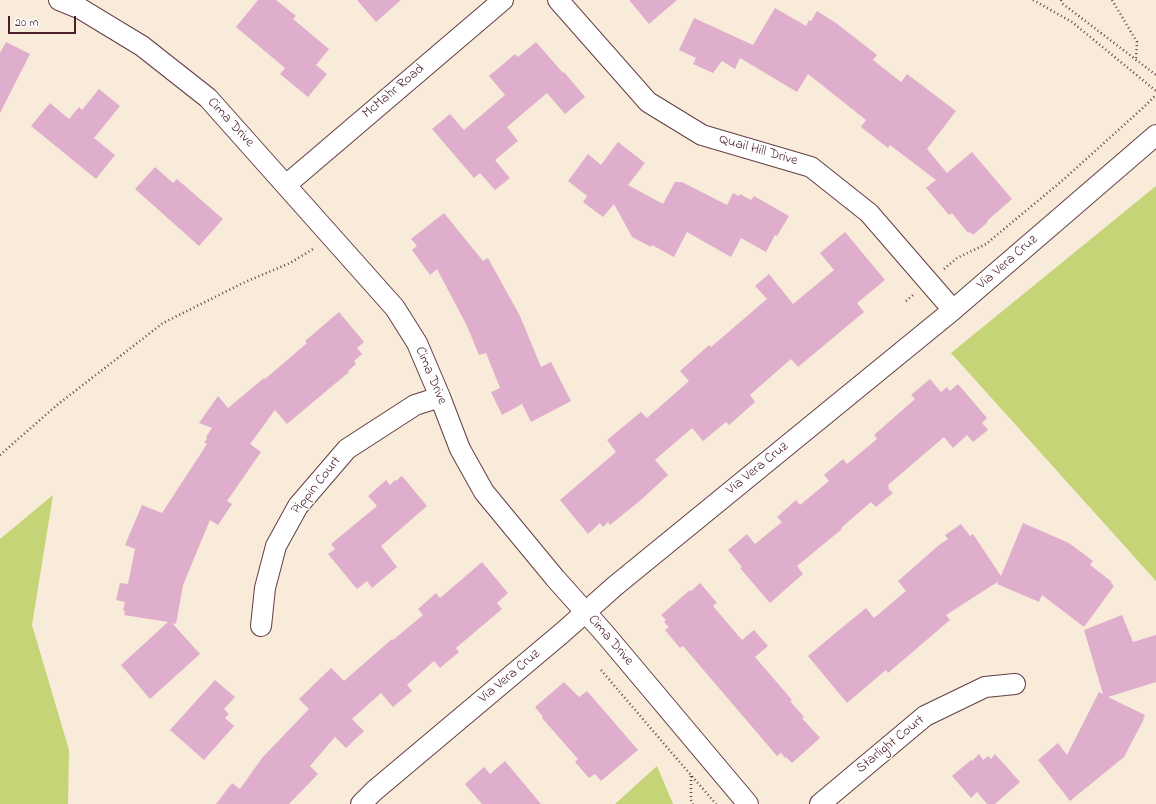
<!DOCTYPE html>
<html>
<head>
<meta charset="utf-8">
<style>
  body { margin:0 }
  #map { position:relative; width:1156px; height:804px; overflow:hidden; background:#f8ebd9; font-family:"Indie Flower",sans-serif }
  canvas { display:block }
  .scale { position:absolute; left:8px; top:16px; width:68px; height:18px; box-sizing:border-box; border:2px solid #4a1f2b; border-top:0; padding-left:5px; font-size:12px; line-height:14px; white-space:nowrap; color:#4a1f2b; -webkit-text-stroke:3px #fff; paint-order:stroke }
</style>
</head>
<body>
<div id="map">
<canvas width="1156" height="804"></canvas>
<div class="scale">20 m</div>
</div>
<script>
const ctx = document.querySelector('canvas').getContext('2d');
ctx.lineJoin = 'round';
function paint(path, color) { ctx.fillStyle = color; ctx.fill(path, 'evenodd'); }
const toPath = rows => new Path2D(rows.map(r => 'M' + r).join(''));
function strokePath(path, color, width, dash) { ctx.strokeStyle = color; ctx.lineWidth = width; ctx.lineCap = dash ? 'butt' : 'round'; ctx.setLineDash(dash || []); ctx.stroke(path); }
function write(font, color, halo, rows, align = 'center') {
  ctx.font = font + ' "Indie Flower",sans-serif'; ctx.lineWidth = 3; ctx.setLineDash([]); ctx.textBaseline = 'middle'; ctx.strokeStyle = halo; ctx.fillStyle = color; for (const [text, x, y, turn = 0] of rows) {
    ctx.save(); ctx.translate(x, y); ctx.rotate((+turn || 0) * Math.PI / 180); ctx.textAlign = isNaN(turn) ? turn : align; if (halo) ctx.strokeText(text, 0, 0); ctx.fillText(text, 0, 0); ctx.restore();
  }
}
const green = toPath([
  [1156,186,1156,581,951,353],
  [53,495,32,625,69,750,68,804,0,804,0,539],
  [657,766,673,804,615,804]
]);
const building = toPath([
  [258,0,276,0,296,16,293,19,329,49,316,65,327,74,308,97,280,74,285,68,236,27],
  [357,0,401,0,376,22],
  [629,0,677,0,649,24],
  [775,8,806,26,809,20,811,21,817,11,836,23,877,55,873,60,901,82,907,74,956,111,927,149,947,173,972,152,1012,199,987,221,988,222,973,235,970,232,968,233,952,213,949,215,926,188,936,180,890,145,888,148,861,127,866,120,808,74,797,92,740,58,735,69,722,61,713,73,693,64,696,58,679,50,694,18,753,45],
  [6,42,30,54,0,113,0,53],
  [536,42,563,73,564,72,585,97,565,114,547,93,507,127,518,141,495,160,510,178,495,190,480,173,474,178,432,129,450,114,464,130,505,95,489,76,515,54,518,57],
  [99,89,120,106,94,138,115,155,96,179,31,126,50,103,69,119,79,107,82,110],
  [618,142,645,163,628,185,663,204,675,182,682,182,727,205,733,193,739,196,740,194,751,200,754,196,789,216,777,236,775,235,766,252,741,238,731,257,687,232,674,257,652,245,651,247,632,237,614,204,603,217,583,202,587,196,568,181,588,154,601,165],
  [155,167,173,183,177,179,223,219,199,246,135,189],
  [444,213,483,261,488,258,520,316,541,367,551,362,571,401,531,422,522,404,502,415,491,392,500,388,486,353,479,355,467,326,437,269,430,275,412,250,417,246,411,239],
  [845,232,885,280,857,303,864,312,798,367,791,359,750,395,755,402,729,425,726,422,703,441,692,428,655,460,668,475,642,499,610,525,608,522,603,527,600,523,588,534,560,500,616,452,607,440,641,412,647,418,689,381,680,371,709,345,711,347,767,299,755,286,769,274,793,304,834,270,820,253],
  [339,312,364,342,357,348,362,354,354,361,356,364,348,371,349,372,287,424,275,410,250,444,261,452,227,501,232,504,218,525,210,520,183,585,176,624,172,623,200,654,150,699,121,665,168,622,124,615,125,611,123,610,125,602,116,600,120,583,128,584,135,549,125,545,142,505,162,513,207,444,204,442,207,439,206,437,212,428,199,423,218,396,228,408,264,378,265,379,307,343,305,341],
  [930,379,941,392,947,387,950,391,958,384,987,418,982,423,988,430,973,442,967,435,953,448,944,437,888,485,889,487,888,488,893,493,876,507,871,502,841,528,842,529,797,566,803,574,770,603,740,568,742,567,728,550,747,534,755,544,782,522,777,517,796,500,800,505,829,481,824,475,843,459,847,464,877,439,874,435,915,399,911,395],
  [402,476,427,506,381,546,397,567,372,588,367,581,357,589,328,554,335,549,331,544,377,506,368,496,386,480,390,485,395,480,396,481],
  [1023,523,1069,543,1093,561,1090,565,1112,582,1111,583,1114,586,1084,627,1042,595,1039,602,997,584,999,581,946,615,950,620,888,673,886,670,847,703,808,656,839,630,866,608,874,618,906,591,898,581,939,545,948,539,945,535,961,524,970,536,973,534,1001,576],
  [482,562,508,593,497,603,502,609,456,648,459,652,440,668,434,661,407,685,412,691,393,707,381,693,352,719,364,731,346,748,335,737,310,766,318,774,289,804,216,804,232,783,240,789,262,758,309,709,299,699,331,668,344,681,392,639,393,640,423,615,418,609,436,593,440,598],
  [700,583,717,603,713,606,742,640,754,630,768,646,755,657,792,700,790,701,804,717,802,718,820,738,792,763,786,757,785,758,781,753,777,756,683,646,680,648,665,630,669,627,664,622,666,620,661,615,690,590,691,591],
  [1122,615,1133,642,1156,635,1156,682,1108,697,1145,715,1143,719,1144,719,1124,757,1070,801,1038,760,1058,743,1067,755,1099,692,1103,694,1084,630],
  [215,680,235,697,224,709,229,714,225,718,234,726,204,760,170,730],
  [564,682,579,697,587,691,638,750,601,781,595,774,589,778,575,762,578,759,542,718,543,717,535,707],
  [979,754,983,760,988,756,991,759,995,754,1020,782,995,804,987,804,977,792,971,798,952,776,971,760,972,761],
  [505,761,541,804,482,804,465,784,484,767,490,774]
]);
const path = toPath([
  [1033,0,1072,22,1156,91],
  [1061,0,1063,4,1156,75],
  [1112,0,1137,42,1136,58],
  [944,269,957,258,986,244,1063,180,1146,105,1156,95],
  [906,301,913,295],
  [0,455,57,405,163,323,243,283,290,263,313,249],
  [601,670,671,752,716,804],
  [691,776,691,800,693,804]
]);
const street = toPath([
  [59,0,81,9,142,46,208,98,395,308,417,343,440,397,460,449,484,492,555,578,605,634,748,804],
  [558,0,648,102,702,135,811,167,869,213,953,310],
  [286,185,503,0],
  [261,626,265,588,276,546,298,506,347,449,415,405,440,397],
  [361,804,374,791,562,633,615,586,953,310,1156,135],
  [820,804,925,716,985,687,1015,684]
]);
const streetNames = [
  ["McMahr Road",394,92,-40],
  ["Cima Drive",230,123,47],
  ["Quail Hill Drive",758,151,16],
  ["Via Vera Cruz",1008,263,-41],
  ["Cima Drive",430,376,67],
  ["Via Vera Cruz",758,469,-39],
  ["Pippin Court",317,486,-51],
  ["Cima Drive",610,641,49],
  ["Via Vera Cruz",510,677,-40],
  ["Starlight Court",891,745,-39]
];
paint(green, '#c4d477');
paint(building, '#dfaecc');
strokePath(street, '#643e45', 22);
strokePath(path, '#643e45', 2.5, [1, 3]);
strokePath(street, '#fff', 20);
write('14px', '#4a1f2b', '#fff', streetNames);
</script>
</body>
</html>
